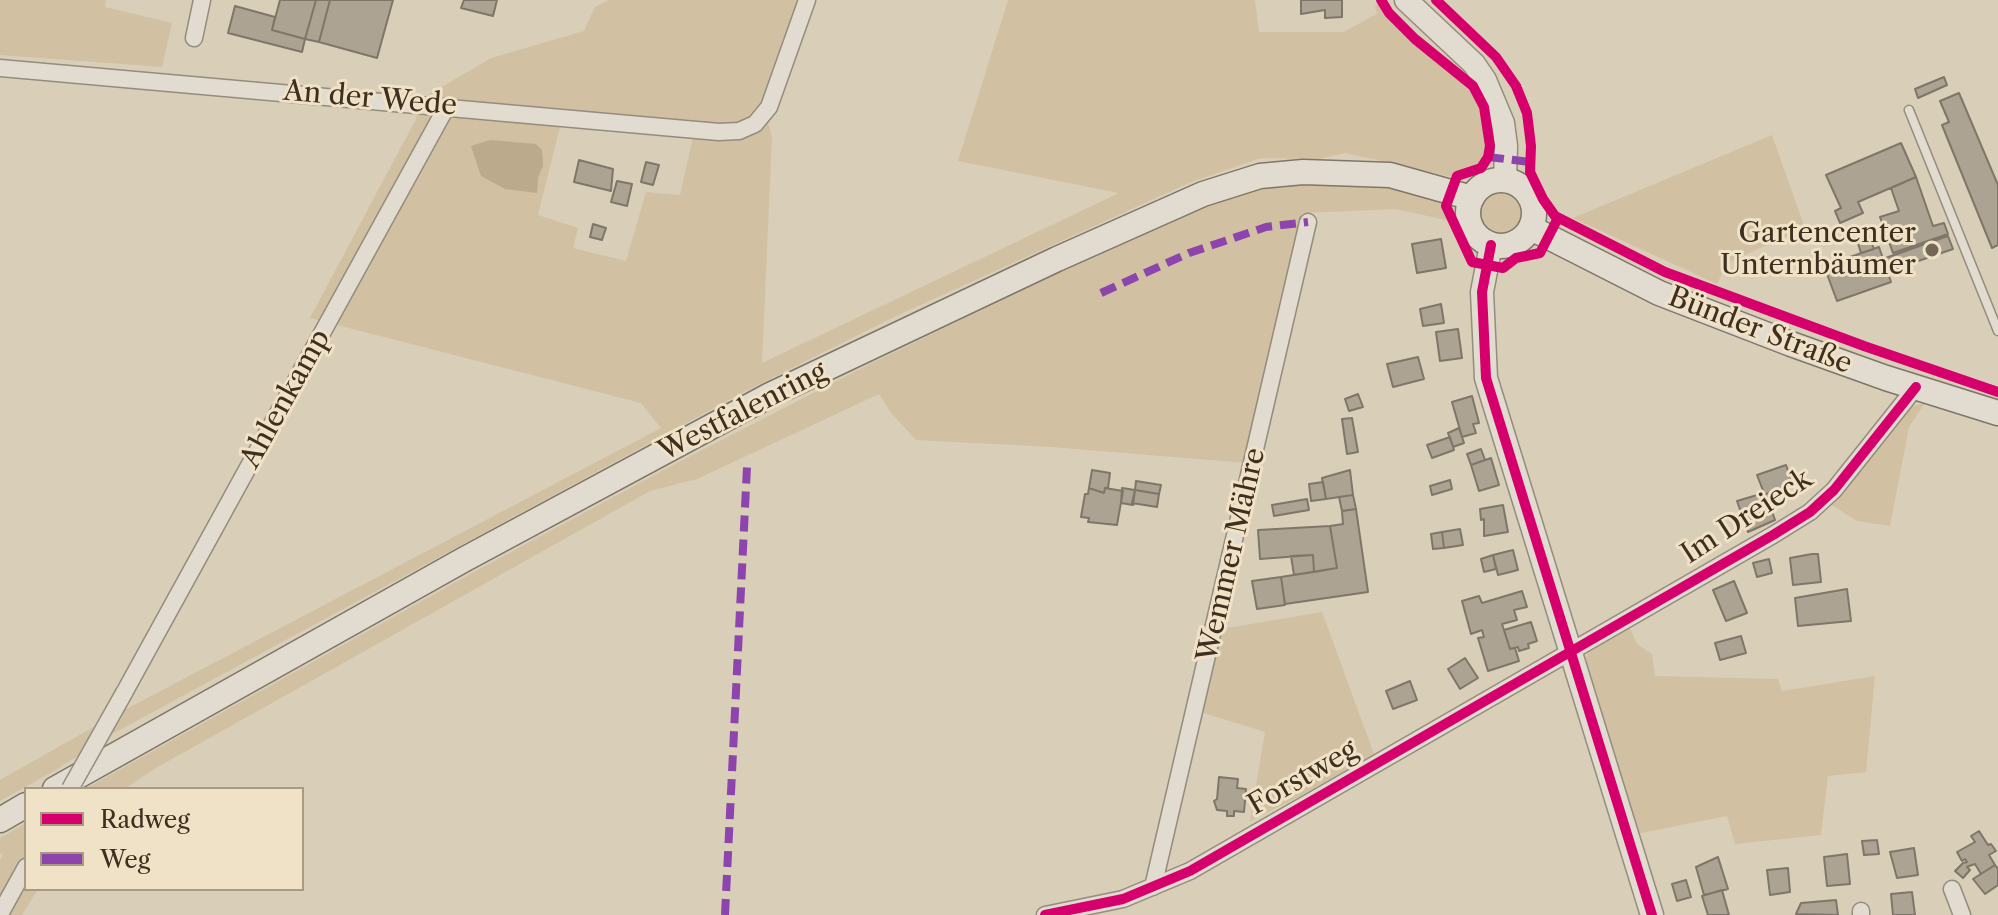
<!DOCTYPE html>
<html>
<head>
<meta charset="utf-8">
<style>
  body { margin:0 }
  #map { position:relative; width:1998px; height:915px; overflow:hidden; background:#d9ceb7; font-family:"Libre Caslon Text",serif }
  canvas { display:block }
  .legend { position:absolute; left:24px; top:787px; width:280px; height:104px; box-sizing:border-box; background:#f0e2c6; border:2px solid #a99a84; margin:0; padding:10px 14px; list-style:none; font-size:24px; color:#3e2f20 }
  .legend li { display:flex; align-items:center; gap:16px; height:40px }
  .legend b { width:40px; border:2px solid #a99a84 }
</style>
</head>
<body>
<div id="map">
<canvas width="1998" height="915"></canvas>
<ul class="legend">
<li><b style="height:10px;background:#d6006c"></b>Radweg</li>
<li><b style="height:10px;background:#8e44ad"></b>Weg</li>
</ul>
</div>
<script>
const ctx = document.querySelector('canvas').getContext('2d');
ctx.lineJoin = 'round';
function paint(path, color) { ctx.fillStyle = color; ctx.fill(path, 'evenodd'); }
const toPath = rows => new Path2D(rows.map(r => 'M' + r).join(''));
function strokePath(path, color, width, dash) { ctx.strokeStyle = color; ctx.lineWidth = width; ctx.lineCap = dash ? 'butt' : 'round'; ctx.setLineDash(dash || []); ctx.stroke(path); }
function write(font, color, halo, rows, align = 'center') {
  ctx.font = font + ' "Libre Caslon Text",serif'; ctx.lineWidth = 6; ctx.setLineDash([]); ctx.textBaseline = 'middle'; ctx.strokeStyle = halo; ctx.fillStyle = color; for (const [text, x, y, turn = 0] of rows) {
    ctx.save(); ctx.translate(x, y); ctx.rotate((+turn || 0) * Math.PI / 180); ctx.textAlign = isNaN(turn) ? turn : align; if (halo) ctx.strokeText(text, 0, 0); ctx.fillText(text, 0, 0); ctx.restore();
  }
}
const green = toPath([
  [0,0,106,0,105,7,172,23,162,67,0,55],
  [609,0,799,0,763,105,772,137,762,363,1119,193,958,161,1008,0,1255,0,1259,32,1343,32,1377,14,1375,6,1380,3,1385,14,1412,42,1469,89,1481,109,1486,147,1478,164,1468,170,1455,171,1453,177,1345,153,1318,159,1261,158,1191,182,892,318,742,393,105,738,56,770,0,801,0,780,113,716,661,428,641,403,310,318,416,119,421,99,491,58,584,31,595,7],
  [564,111,696,124,680,195,646,192,626,261,573,248,578,228,538,215],
  [1772,135,1805,228,1727,263,1717,284,1573,218],
  [1374,181,1442,202,1450,221,1396,209,1302,213,1247,463,1051,447,916,440,891,413,879,394,697,479,650,491,156,768,124,789,85,789,474,572,675,464,866,366,1076,264,1194,210,1247,191,1292,183],
  '1480 213a22 22 0 1 1 44 0a22 22 0 1 1-44 0Z',
  [1925,403,1909,427,1890,526,1857,521,1827,502,1905,408],
  [1322,612,1374,754,1300,796,1250,821,1265,732,1191,709,1211,626,1227,628],
  [1629,626,1637,644,1652,654,1655,676,1778,679,1782,691,1875,676,1866,772,1828,776,1821,835,1735,844,1727,816,1636,834,1585,661,1588,653],
  [26,823,26,889,38,889,22,915,0,915,0,860,3,854,0,854,0,838]
]);
const water = toPath([
  [490,140,536,144,542,150,543,166,538,178,537,193,505,189,481,176,471,146]
]);
const building = toPath([
  [280,0,316,0,305,39,272,30,280,0],
  [316,0,330,0,319,42,305,39,316,0],
  [330,0,393,0,377,58,319,42,330,0],
  [464,0,497,0,493,16,461,8,464,0],
  [1301,0,1342,0,1342,17,1325,18,1325,10,1301,14,1301,0],
  [235,6,275,17,272,30,305,39,302,52,228,33,235,6],
  [1944,77,1947,85,1918,98,1915,89,1944,77],
  [1959,93,1998,185,1998,245,1992,248,1942,125,1949,122,1940,101,1959,93],
  [1901,143,1916,177,1858,202,1863,213,1840,223,1835,211,1841,208,1826,175,1901,143],
  [579,160,613,169,611,191,574,182,579,160],
  [646,162,659,165,653,185,641,182,646,162],
  [1916,177,1933,226,1944,223,1948,234,1893,253,1880,217,1899,211,1891,188,1916,177],
  [617,181,632,184,627,206,611,202,617,181],
  [593,224,606,228,602,240,590,237,593,224],
  [1869,236,1874,249,1861,253,1857,240,1869,236],
  [1948,236,1953,249,1898,268,1894,255,1948,236],
  [1441,239,1446,268,1417,273,1412,244,1441,239],
  [1879,247,1891,282,1837,301,1824,266,1879,247],
  [1894,255,1898,268,1887,272,1883,259,1894,255],
  [1441,304,1444,323,1423,326,1420,309,1441,304],
  [1458,329,1462,358,1440,361,1436,332,1458,329],
  [1418,357,1424,379,1393,387,1387,364,1418,357],
  [1358,394,1363,407,1349,411,1345,399,1358,394],
  [1472,396,1479,423,1473,424,1476,433,1462,437,1452,402,1472,396],
  [1352,418,1358,452,1347,454,1342,419,1352,418],
  [1459,428,1464,443,1453,447,1448,433,1459,428],
  [1450,437,1454,450,1432,458,1427,445,1450,437],
  [1481,449,1485,460,1471,465,1467,454,1481,449],
  [1491,458,1499,485,1479,491,1471,465,1491,458],
  [1786,465,1793,484,1766,494,1775,520,1748,532,1737,501,1764,493,1757,475,1786,465],
  [1092,470,1110,473,1108,488,1105,488,1104,493,1089,488,1092,470],
  [1350,470,1353,495,1326,499,1322,478,1350,470],
  [1450,480,1452,489,1432,495,1430,486,1450,480],
  [1136,481,1161,485,1159,494,1135,490,1136,481],
  [1323,482,1326,499,1311,501,1309,484,1323,482],
  [1089,488,1104,493,1105,488,1123,491,1117,525,1088,522,1089,518,1081,517,1085,494,1088,494,1089,488],
  [1122,488,1135,490,1133,505,1121,503,1122,488],
  [1135,490,1159,494,1157,507,1132,503,1135,490],
  [1353,495,1356,509,1342,511,1339,497,1353,495],
  [1307,499,1309,510,1274,516,1272,505,1307,499],
  [1503,505,1508,532,1484,536,1484,519,1481,520,1480,509,1503,505],
  [1356,509,1368,592,1285,604,1281,577,1337,568,1330,526,1343,524,1342,511,1356,509],
  [1330,526,1337,568,1314,572,1313,555,1260,559,1258,530,1330,526],
  [1460,529,1463,545,1444,548,1442,532,1460,529],
  [1442,532,1444,548,1433,549,1431,534,1442,532],
  [1513,550,1518,570,1498,575,1493,555,1513,550],
  [1812,554,1818,554,1821,582,1793,585,1790,558,1812,554],
  [1313,555,1314,572,1294,575,1291,556,1313,555],
  [1493,555,1496,569,1484,572,1481,559,1493,555],
  [1769,559,1772,573,1757,577,1753,563,1769,559],
  [1281,577,1285,605,1257,609,1252,581,1281,577],
  [1734,581,1747,613,1726,621,1713,590,1734,581],
  [1847,589,1851,621,1798,626,1795,598,1847,589],
  [1522,591,1527,607,1514,610,1517,620,1502,624,1510,649,1515,648,1519,661,1488,671,1478,638,1484,637,1482,630,1471,634,1462,601,1479,596,1482,603,1522,591],
  [1531,622,1537,641,1528,644,1529,648,1519,651,1518,647,1510,649,1504,630,1531,622],
  [1741,636,1746,653,1720,660,1715,643,1741,636],
  [1465,658,1478,678,1460,689,1448,669,1465,658],
  [1410,681,1417,700,1393,709,1386,691,1410,681],
  [1219,777,1238,779,1237,788,1246,789,1244,812,1234,811,1234,816,1227,816,1227,811,1217,810,1214,801,1217,799,1219,777],
  [1979,831,1988,845,1991,844,1996,851,1989,855,1995,865,1981,874,1975,864,1969,866,1967,867,1970,870,1963,878,1955,871,1963,863,1967,862,1965,859,1962,861,1957,852,1975,842,1971,836,1979,831],
  [1877,840,1879,854,1864,855,1862,841,1877,840],
  [1914,848,1918,875,1897,878,1890,852,1914,848],
  [1847,854,1850,884,1827,886,1824,857,1847,854],
  [1718,857,1728,889,1704,895,1696,867,1718,857],
  [1995,865,1998,869,1998,885,1985,894,1973,879,1995,865],
  [1788,868,1790,892,1770,895,1767,870,1788,868],
  [1686,880,1691,897,1677,901,1672,884,1686,880],
  [1722,890,1729,915,1708,915,1702,896,1722,890],
  [1912,892,1915,915,1893,915,1891,894,1912,892],
  [1836,900,1838,915,1796,914,1801,903,1836,900]
]);
const service = toPath([
  [1909,110,1998,331]
]);
const minor = toPath([
  [194,38,202,0],
  [0,68,719,132,739,131,755,124,769,107,807,0],
  [124,693,447,106],
  [1153,887,1308,222],
  [1952,889,1962,915],
  [0,914,26,867],
  [1045,915,1123,899,1190,871,1773,535,1810,512,1834,490,1916,387],
  [1861,915,1861,911]
]);
const tertiary = toPath([
  [1406,0,1474,64,1485,80,1503,123,1506,146,1505,180],
  [1491,245,1482,292,1486,378,1652,915]
]);
const secondary = toPath([
  '1468 213a33 33 0 1 1 66 0a33 33 0 1 1-66 0Z',
  [1531,228,1659,293,1791,344,1886,378,1998,413],
  [55,789,465,559,770,395,1057,259,1203,194,1260,176,1303,172,1390,175,1472,198],
  [0,820,26,805]
]);
const minorBridge = toPath([
  [70,789,124,693]
]);
const quiet = toPath([
  [1488,157,1530,162],
  [1101,293,1189,253,1266,227,1308,222],
  [725,915,747,467]
]);
const cycleway = toPath([
  [1381,0,1389,13,1415,39,1473,86,1484,107,1490,146,1488,157,1481,168,1457,176,1446,206,1472,262,1503,268,1516,258,1540,253,1558,218],
  [1436,0,1496,57,1516,86,1527,113,1531,146,1530,172,1543,199,1555,216,1665,272,1864,346,1998,392],
  [1491,245,1482,292,1486,378,1652,915],
  [1045,915,1123,899,1190,871,1773,535,1810,512,1834,490,1916,387]
]);
const markers = [
  [1932,250,8,"#746755"]
];
const streetNames = [
  ["An der Wede",370,99,5],
  ["Bünder Straße",1760,331,21],
  ["Ahlenkamp",286,399,-61],
  ["Westfalenring",743,412,-27],
  ["Im Dreieck",1747,517,-33],
  ["Wemmer Mähre",1232,555,-77],
  ["Forstweg",1303,778,-30]
];
const poiNames = [
  ["Gartencenter",1916,234],
  ["Unternbäumer",1916,266]
];
paint(green, '#d1c1a2');
paint(water, '#bbaa8c');
paint(building, '#aca393');
strokePath(building, '#7e7769', 2);
strokePath(service, '#948c7d', 11);
strokePath(minor, '#948c7d', 19);
strokePath(tertiary, '#948c7d', 25);
strokePath(secondary, '#7e7769', 27);
strokePath(service, '#e1dbd0', 8);
strokePath(minor, '#e1dbd0', 16);
strokePath(tertiary, '#e1dbd0', 22);
strokePath(secondary, '#e1dbd0', 24);
strokePath(minorBridge, '#948c7d', 19, []);
strokePath(minorBridge, '#e1dbd0', 16);
strokePath(quiet, '#8e44ad', 8, [16, 8]);
strokePath(cycleway, '#d6006c', 10);
for (const [x, y, r, color] of markers) { const dot = new Path2D(); dot.arc(x, y, r, 0, 2 * Math.PI); ctx.fillStyle = color; ctx.fill(dot); strokePath(dot, '#f0e2c6', 3); }
write('28px', '#3e2f20', '#f0e2c6', streetNames);
write('28px', '#3e2f20', '#f0e2c6', poiNames, 'right');
</script>
</body>
</html>
